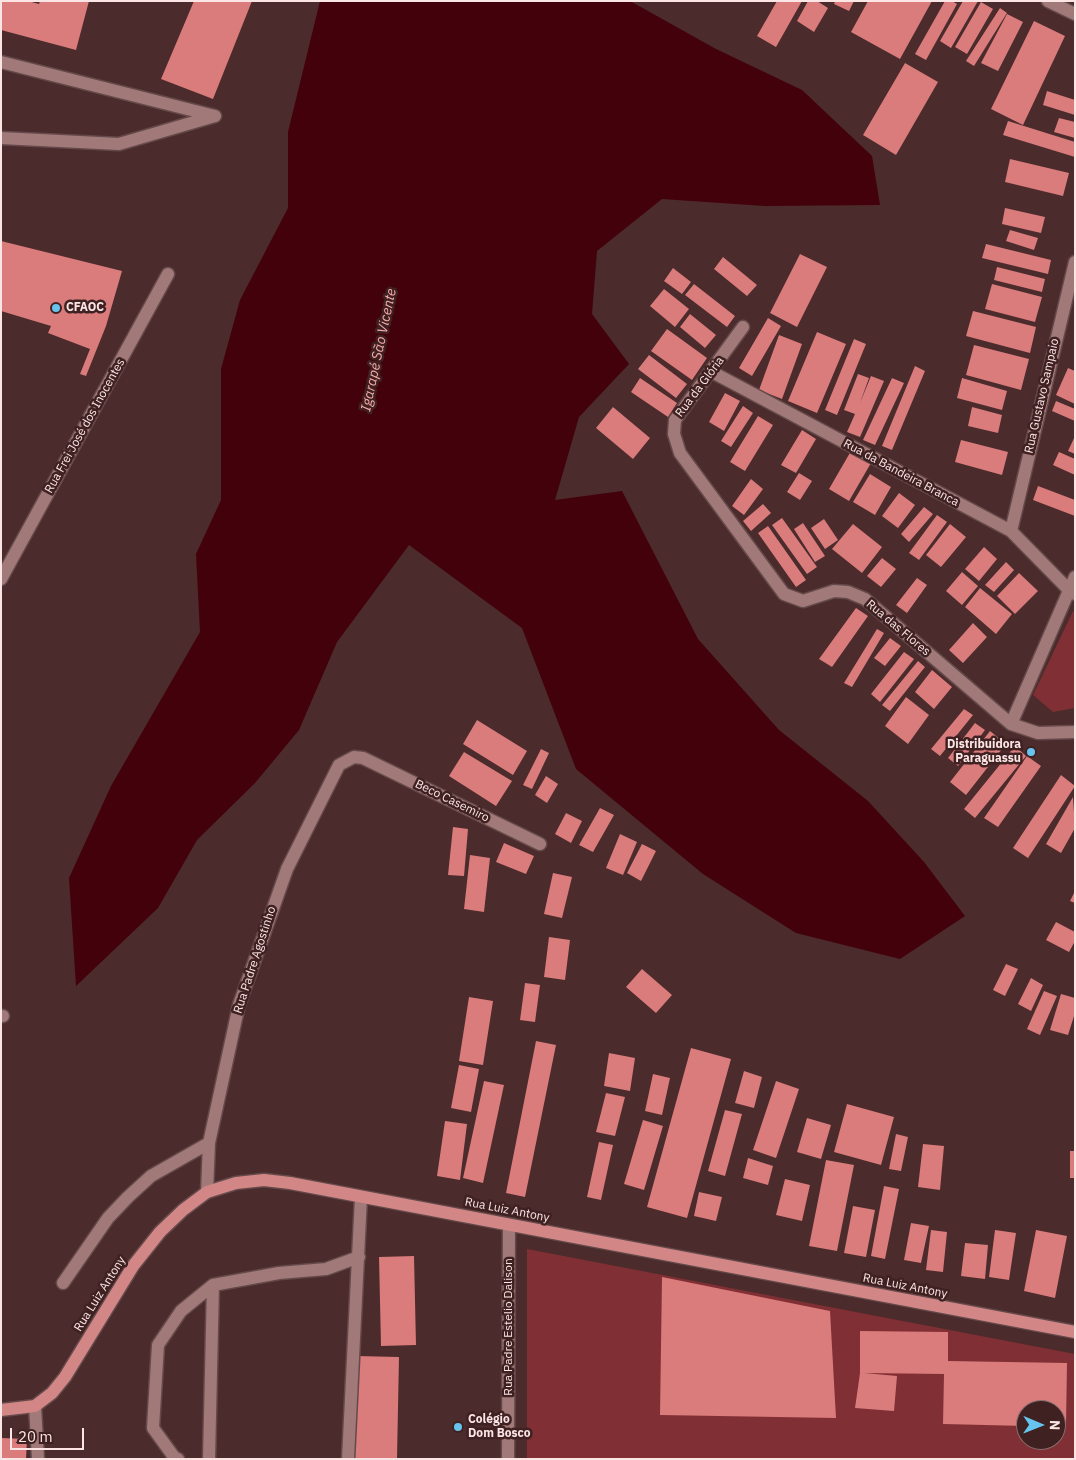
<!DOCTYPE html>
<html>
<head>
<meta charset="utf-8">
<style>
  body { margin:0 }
  #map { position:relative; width:1076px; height:1460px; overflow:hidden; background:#4b2b2b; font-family:"IBM Plex Sans",sans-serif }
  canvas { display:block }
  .frame { position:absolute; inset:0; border:2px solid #fbe5e5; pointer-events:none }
  .north { position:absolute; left:1016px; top:1400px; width:50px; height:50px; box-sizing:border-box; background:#402121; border:1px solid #8b6f6f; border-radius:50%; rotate:91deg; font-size:14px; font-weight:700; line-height:20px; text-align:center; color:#fbe5e5 }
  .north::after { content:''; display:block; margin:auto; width:18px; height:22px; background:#66c4ef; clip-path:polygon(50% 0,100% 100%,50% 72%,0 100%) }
  .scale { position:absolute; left:10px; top:1428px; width:74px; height:22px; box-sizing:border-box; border:2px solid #fbe5e5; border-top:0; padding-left:6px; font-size:15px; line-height:18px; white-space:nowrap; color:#fbe5e5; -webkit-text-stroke:4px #402121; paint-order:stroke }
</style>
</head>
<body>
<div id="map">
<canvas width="1076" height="1460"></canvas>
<div class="frame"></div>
<div class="north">N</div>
<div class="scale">20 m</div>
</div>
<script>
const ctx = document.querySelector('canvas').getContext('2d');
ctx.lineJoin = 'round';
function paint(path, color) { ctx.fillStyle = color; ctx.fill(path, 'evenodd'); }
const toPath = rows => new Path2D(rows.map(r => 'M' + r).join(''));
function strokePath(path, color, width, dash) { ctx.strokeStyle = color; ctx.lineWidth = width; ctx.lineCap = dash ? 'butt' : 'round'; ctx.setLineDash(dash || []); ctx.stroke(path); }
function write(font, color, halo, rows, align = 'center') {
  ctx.font = font + ' "IBM Plex Sans",sans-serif'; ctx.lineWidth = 5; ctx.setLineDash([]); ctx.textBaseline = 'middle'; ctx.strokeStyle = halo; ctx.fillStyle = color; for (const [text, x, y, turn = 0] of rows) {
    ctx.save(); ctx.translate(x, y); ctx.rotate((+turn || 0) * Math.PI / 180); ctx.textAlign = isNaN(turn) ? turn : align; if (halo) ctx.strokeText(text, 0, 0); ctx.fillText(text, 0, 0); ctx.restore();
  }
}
const green = toPath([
  [1073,611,1075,612,1075,708,1053,712,1033,695],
  [527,1249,1075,1354,1075,1459,527,1459],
  [1026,1410,1056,1410,1056,1440,1026,1440]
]);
const water = toPath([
  [320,1,630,1,716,49,802,90,872,156,880,205,765,206,662,199,597,251,592,314,629,364,579,417,555,500,622,491,698,639,779,730,868,801,924,862,965,916,900,959,796,933,703,874,576,769,522,628,409,545,337,642,299,730,255,783,197,840,158,908,76,986,69,878,111,786,200,632,196,554,221,500,221,369,240,300,288,208,288,132]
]);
const building = toPath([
  [1,1,28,1,39,4,40,1,89,1,76,50,1,30],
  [194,1,252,1,213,99,161,79],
  [777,1,802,1,776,47,757,36],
  [808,1,817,1,828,8,814,32,797,21],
  [835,1,854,1,849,11,834,4],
  [868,1,932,1,900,59,851,32],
  [945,1,952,1,957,4,926,60,915,54],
  [963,1,978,1,951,48,940,41],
  [981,2,993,9,967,54,955,47],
  [1000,8,1007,13,974,66,966,61],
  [1007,14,1023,22,998,71,981,63],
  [1034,21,1065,36,1023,125,991,109],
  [905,63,938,82,896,155,863,135],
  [1047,91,1075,100,1075,115,1043,105],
  [1059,118,1075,122,1075,138,1054,132],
  [1008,121,1075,142,1075,157,1003,135],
  [1010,159,1069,173,1063,196,1005,182],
  [1005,208,1045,217,1041,233,1002,224],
  [1010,230,1038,238,1034,250,1006,241],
  [1,241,122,271,106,326,86,376,80,374,90,349,48,333,51,326,1,311],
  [986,244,1051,260,1048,274,982,258],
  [800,254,827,267,797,327,770,313],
  [723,257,757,285,747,296,714,269],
  [997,267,1045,279,1042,292,994,280],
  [673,268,691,282,682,294,664,281],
  [694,284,735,316,727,327,685,295],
  [992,284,1042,297,1035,322,985,309],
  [664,289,689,309,675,327,650,306],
  [973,311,1036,327,1030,353,966,336],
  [690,314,716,335,705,348,680,327],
  [768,318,781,326,752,376,739,368],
  [667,329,707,358,692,380,651,351],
  [817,332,846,344,817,413,788,401],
  [779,335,802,344,782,399,759,390],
  [854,339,866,344,837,415,825,410],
  [974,345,1029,359,1021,390,966,375],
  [649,355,687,384,676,398,638,369],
  [915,366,925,371,892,450,882,446],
  [1068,368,1075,371,1075,404,1056,395],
  [858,374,869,378,860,403,871,376,884,381,860,437,847,432,855,414,844,410],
  [640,378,677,403,668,417,631,392],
  [892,378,904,383,875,445,863,440],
  [962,378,1007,391,1002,410,957,398],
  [725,393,740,401,724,431,709,422],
  [1056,401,1075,409,1075,421,1052,411],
  [743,406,753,413,731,447,721,441],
  [613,407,650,438,633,459,596,428],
  [972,407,1002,415,998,433,968,426],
  [758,416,773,425,745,471,730,462],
  [802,430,816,439,796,473,781,465],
  [1075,436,1075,454,1068,451],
  [961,440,1008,452,1002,475,955,462],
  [851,451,871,463,849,501,829,489],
  [1059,452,1075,459,1075,475,1053,465],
  [799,473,812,481,800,500,787,492],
  [870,474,891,487,875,515,853,502],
  [751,479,763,489,744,515,732,506],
  [1038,486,1075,500,1075,516,1033,500],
  [899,493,915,505,898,528,882,516],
  [763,504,771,513,751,531,743,521],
  [924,507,933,514,909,542,901,534],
  [937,515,947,522,919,560,909,553],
  [782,518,817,567,807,574,772,525],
  [824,519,838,540,825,549,811,528],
  [803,523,825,556,815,562,794,529],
  [853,524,882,547,862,573,832,549],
  [950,524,966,537,941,567,926,555],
  [768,526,806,580,796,587,758,533],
  [984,547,997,559,979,581,965,569],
  [882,558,896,569,881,587,867,576],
  [1006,562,1014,570,994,592,985,585],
  [962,572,978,586,962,605,946,591],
  [1019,573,1038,591,1015,614,997,596],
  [917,578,927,585,907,613,896,605],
  [980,588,1012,614,996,634,965,607],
  [856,608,868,616,832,667,819,659],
  [973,623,987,637,963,663,949,650],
  [877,629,884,633,852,687,844,683],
  [890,638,901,646,885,666,874,658],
  [904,652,914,659,880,702,871,694],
  [918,661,925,667,890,711,882,705],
  [932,670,952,687,934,709,915,692],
  [906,697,929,715,908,744,885,726],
  [964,709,973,715,940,756,931,749],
  [477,720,527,751,513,775,463,744],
  [975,723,985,730,958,766,948,758],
  [990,731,1006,744,966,795,950,782],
  [1015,746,1026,756,975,818,964,809],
  [541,749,549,753,532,789,523,785],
  [464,752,512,781,496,806,449,776],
  [1027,756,1041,766,998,827,984,818],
  [1061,775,1075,786,1028,858,1013,848],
  [546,776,558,784,547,803,535,795],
  [1073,797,1075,828,1061,853,1046,844],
  [600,808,614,815,593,852,579,845],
  [566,813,582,821,571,843,555,834],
  [453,827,468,829,464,876,448,875],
  [620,834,637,842,623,875,606,868],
  [504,843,534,856,526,874,496,862],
  [642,844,656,851,641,881,627,873],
  [470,855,490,858,484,912,464,909],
  [553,873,572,877,562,918,544,914],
  [1075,891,1075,903,1070,901],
  [1056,922,1075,932,1075,941,1069,952,1046,940],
  [549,937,570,940,565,980,544,977],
  [1006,964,1018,969,1005,996,993,990],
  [642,969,672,995,656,1013,626,987],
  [1031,978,1043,985,1031,1011,1018,1004],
  [525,983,540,985,535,1022,520,1020],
  [1044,991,1057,996,1040,1035,1027,1029],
  [1061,994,1075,998,1075,1013,1068,1035,1050,1030],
  [469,997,493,1001,483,1065,459,1061],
  [536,1041,556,1045,525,1197,506,1193],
  [691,1048,731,1059,687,1218,647,1207],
  [609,1053,635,1058,630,1091,604,1086],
  [459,1065,479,1069,471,1112,451,1108],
  [744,1071,762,1077,754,1108,735,1103],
  [653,1074,670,1078,662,1115,645,1111],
  [484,1081,504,1085,483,1183,463,1178],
  [776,1081,799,1089,776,1158,753,1150],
  [606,1093,625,1097,615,1136,596,1132],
  [847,1104,894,1117,881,1165,834,1152],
  [725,1110,742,1114,725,1176,708,1171],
  [807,1118,831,1125,821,1159,797,1152],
  [643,1120,663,1126,644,1190,624,1184],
  [445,1121,467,1124,460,1180,437,1176],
  [896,1134,908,1137,901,1171,889,1169],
  [599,1142,613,1145,601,1200,587,1197],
  [923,1144,944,1146,940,1190,918,1187],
  [1070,1151,1075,1151,1075,1178,1070,1178],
  [748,1158,773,1166,768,1185,743,1178],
  [826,1160,854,1165,837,1251,809,1246],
  [785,1179,810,1185,802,1221,776,1215],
  [884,1186,899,1189,885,1259,871,1256],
  [699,1192,722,1197,716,1221,694,1216],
  [853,1206,875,1210,866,1257,844,1253],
  [911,1223,929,1226,921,1263,904,1260],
  [931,1230,947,1232,943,1272,926,1270],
  [995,1230,1016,1233,1009,1280,989,1277],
  [1036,1230,1067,1236,1055,1298,1024,1291],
  [965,1243,988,1245,985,1279,961,1276],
  [414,1256,416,1345,381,1346,379,1257],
  [662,1277,830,1311,836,1418,660,1415],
  [860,1331,948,1332,948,1361,1067,1363,1066,1426,1056,1426,1056,1410,1026,1410,1026,1426,943,1424,944,1374,864,1373,897,1376,894,1411,855,1408,860,1373],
  [356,1356,399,1357,397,1459,354,1459],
  [1,1438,27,1439,26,1459,1,1459]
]);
const minor = toPath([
  [1048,1,1075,14],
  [1,62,215,116],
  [1,138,119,144,215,116],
  [743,327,675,420,674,434,680,453,784,594,803,601,834,591,848,592,865,599,1011,724,1038,733,1075,732],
  [712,372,1011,531,1069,590,1075,594],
  [1011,531,1075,262],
  [1,579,168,274],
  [1011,724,1075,577],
  [1,1016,3,1016],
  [207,1192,209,1143,239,1005,287,869,339,765,354,757,363,758,540,844],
  [63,1283,108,1218,128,1197,151,1176,209,1143],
  [35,1406,38,1459],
  [178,1459,174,1457,153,1428,158,1345,181,1311,213,1285,279,1273,326,1269,359,1257],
  [209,1459,213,1285],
  [348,1459,361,1197],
  [508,1459,509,1225]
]);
const major = toPath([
  [1,1410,35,1406,52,1393,65,1377,133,1266,160,1232,183,1210,207,1192,236,1183,264,1180,290,1183,1075,1332]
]);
const markers = [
  [56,308,5,"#66c4ef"],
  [1031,752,5,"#66c4ef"],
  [458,1427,5,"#66c4ef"]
];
const poiNames = [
  ["CFAOC",66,308],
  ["Distribuidora",1021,745,"right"],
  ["Paraguassu",1021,759,"right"],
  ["Colégio",468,1420],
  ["Dom Bosco",468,1434]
];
const streetNames = [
  ["Rua da Glória",700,387,-53],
  ["Rua Gustavo Sampaio",1042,396,-77],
  ["Rua Frei José dos Inocentes",85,426,-61],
  ["Rua da Bandeira Branca",901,473,28],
  ["Rua das Flores",898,628,40],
  ["Beco Casemiro",452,801,26],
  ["Rua Padre Agostinho",255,960,-72],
  ["Rua Luiz Antony",507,1210,11],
  ["Rua Luiz Antony",905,1286,11],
  ["Rua Luiz Antony",100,1294,-58],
  ["Rua Padre Estelio Dalison",509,1327,-90]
];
const waterNames = [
  ["Igarapé São Vicente",379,350,-78]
];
paint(green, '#802f34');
paint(water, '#43010c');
paint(building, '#da7b7c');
strokePath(minor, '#65494a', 15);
strokePath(major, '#65494a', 15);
strokePath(minor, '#a07978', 12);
strokePath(major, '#d28686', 12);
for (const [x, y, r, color] of markers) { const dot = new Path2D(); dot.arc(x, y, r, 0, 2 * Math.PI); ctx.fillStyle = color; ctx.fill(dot); strokePath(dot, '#402121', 2); }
write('bold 12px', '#fbe5e5', '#402121', poiNames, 'left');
write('12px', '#fbe5e5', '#402121', streetNames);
write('italic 14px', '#f8acac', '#402121', waterNames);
</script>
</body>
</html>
